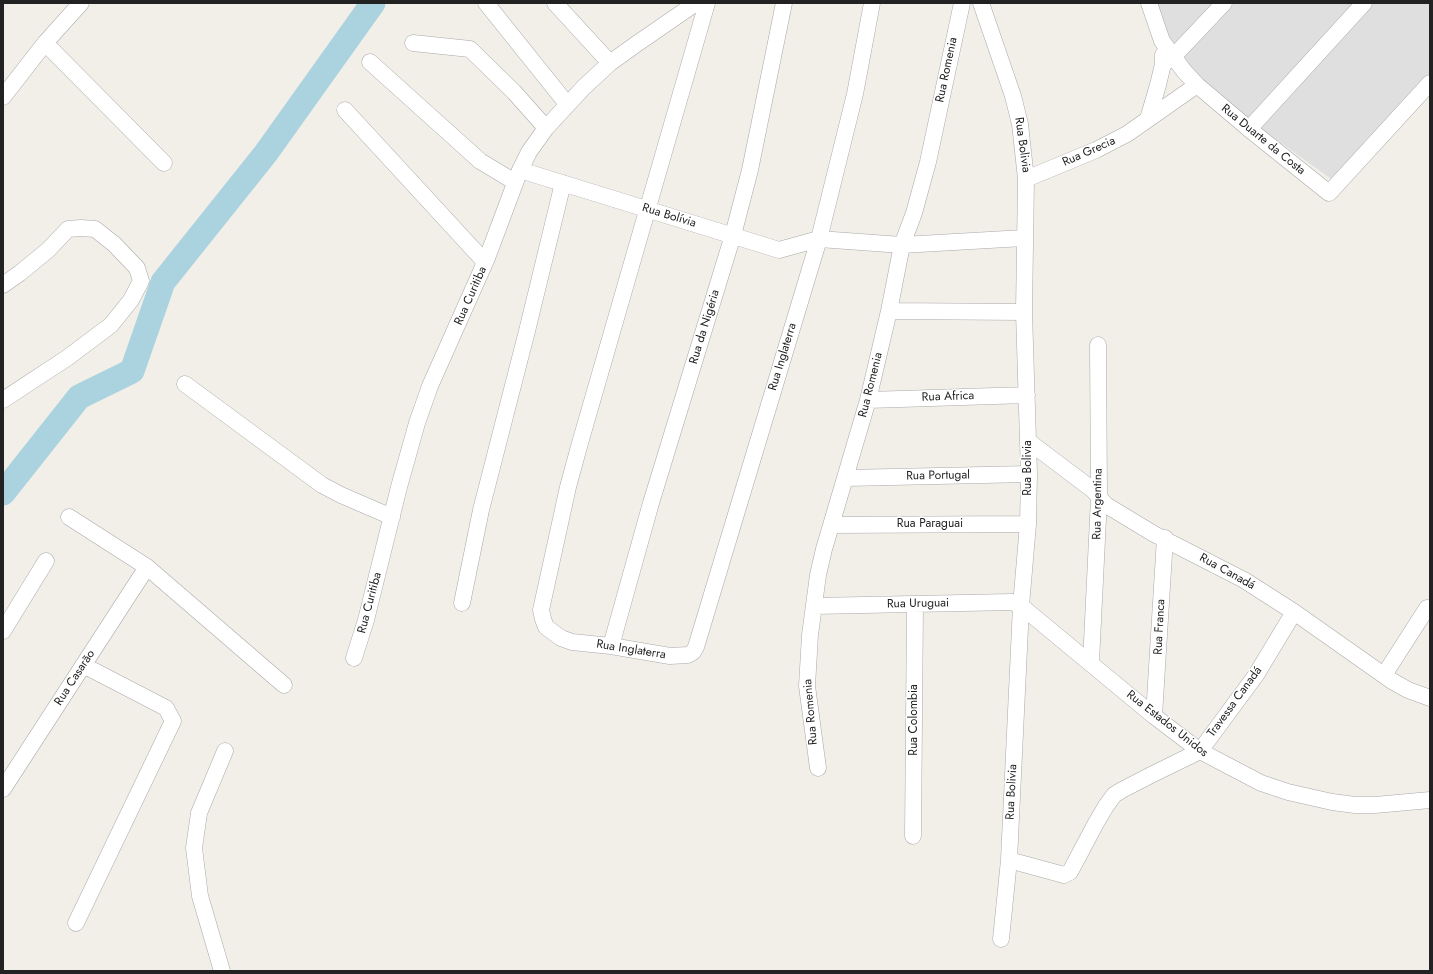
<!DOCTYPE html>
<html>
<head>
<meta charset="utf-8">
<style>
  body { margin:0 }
  #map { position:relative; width:1433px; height:974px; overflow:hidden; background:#f2efe9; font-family:Jost,sans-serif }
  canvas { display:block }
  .frame { position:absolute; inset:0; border:4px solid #222; pointer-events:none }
</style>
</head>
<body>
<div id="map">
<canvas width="1433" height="974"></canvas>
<div class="frame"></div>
</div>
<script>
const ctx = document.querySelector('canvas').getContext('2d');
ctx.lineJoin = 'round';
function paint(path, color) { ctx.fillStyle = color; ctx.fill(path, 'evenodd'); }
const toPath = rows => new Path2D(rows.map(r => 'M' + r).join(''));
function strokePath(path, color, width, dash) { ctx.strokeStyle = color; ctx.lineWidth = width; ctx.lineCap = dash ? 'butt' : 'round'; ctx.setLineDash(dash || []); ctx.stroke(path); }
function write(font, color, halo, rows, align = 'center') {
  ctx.font = font + ' Jost,sans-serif'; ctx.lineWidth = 3; ctx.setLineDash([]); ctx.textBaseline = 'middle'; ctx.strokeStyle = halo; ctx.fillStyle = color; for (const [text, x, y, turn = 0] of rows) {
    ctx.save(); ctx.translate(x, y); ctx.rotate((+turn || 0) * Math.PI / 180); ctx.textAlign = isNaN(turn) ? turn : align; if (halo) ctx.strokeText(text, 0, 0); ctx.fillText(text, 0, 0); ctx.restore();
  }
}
const residential = toPath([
  [1154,3,1430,3,1430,83,1334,181,1213,94,1163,36]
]);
const river = toPath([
  [3,493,79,397,132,371,163,282,266,153,373,3]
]);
const minor = toPath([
  [486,3,567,104],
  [555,3,610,63],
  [707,3,580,443,568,487,541,610,543,619,546,627,561,638,572,642,611,646,670,656,688,655,693,652,696,647,819,239,855,94,872,3],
  [981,3,1013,96,1020,124,1026,179,1024,312,1029,474,1028,524,1021,606,1009,860,1001,939],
  [1149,3,1162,41,1184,71,1197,85,1249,129,1329,193,1331,191,1430,83],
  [45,43,164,163],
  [413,43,470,49,514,92,546,128],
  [370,62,469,151,480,161,515,182],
  [1163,64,1173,57,1224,3],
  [3,97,45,43,81,3],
  [345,110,485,262],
  [1148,119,1158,85,1163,64,1163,55],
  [1249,129,1364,3],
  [520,170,779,250,819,239,902,245,1024,238],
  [1026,179,1096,150,1127,134,1197,85],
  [3,285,20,273,48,250,68,229,81,228,95,229,114,244,137,268,141,281,131,300,111,325,67,358,3,400],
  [889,311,1024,312],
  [185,384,322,485,341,495,392,517],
  [868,400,1027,395],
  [1028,441,1093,490,1106,505,1154,534,1244,580,1294,612,1392,681,1408,690,1430,698],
  [846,478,1029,474],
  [69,517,147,567,284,685],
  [832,525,1028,524],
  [462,603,481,510,527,331,563,183],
  [814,606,1012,602,1021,606,1154,716,1200,751,1261,783,1288,792,1332,802,1355,805,1375,805,1430,800],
  [3,631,46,561],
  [611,646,651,503,733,235,750,170,784,3],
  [354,658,366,620,399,487,417,423,430,386,487,258,520,170,529,152,546,128,584,87,610,63,635,45,696,3],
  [1091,662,1099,498,1098,345],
  [1384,675,1427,608],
  [1154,716,1165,538],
  [818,768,807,686,810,635,818,575,824,549,868,400,889,311,902,245,914,213,928,162,962,3],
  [3,789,147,567],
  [913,836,915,604],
  [1009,860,1064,875,1070,872,1096,823,1106,806,1114,795,1122,790,1151,775,1200,751,1256,675,1294,612],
  [76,923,173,721,166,708,83,665],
  [222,971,200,896,194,848,199,813,225,751]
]);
const streetNames = [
  ["Rua Romenia",947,70,-78],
  ["Rua Duarte da Costa",1263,140,39],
  ["Rua Bolivia",1022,145,82],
  ["Rua Grecia",1089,152,-24],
  ["Rua Bolívia",669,216,17],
  ["Rua Curitiba",471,296,-66],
  ["Rua da Nigéria",705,327,-73],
  ["Rua Inglaterra",783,357,-73],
  ["Rua Romenia",871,385,-76],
  ["Rua Africa",948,397,-2],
  ["Rua Bolivia",1028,468,-90],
  ["Rua Portugal",938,476,-1],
  ["Rua Argentina",1098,504,-89],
  ["Rua Paraguai",930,524],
  ["Rua Canadá",1227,572,29],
  ["Rua Curitiba",370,603,-75],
  ["Rua Uruguai",918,604,-1],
  ["Rua Franca",1160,627,-87],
  ["Rua Inglaterra",631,650,9],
  ["Rua Casarão",75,678,-57],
  ["Travessa Canadá",1235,702,-54],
  ["Rua Romenia",811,712,-95],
  ["Rua Colombia",914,720,-90],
  ["Rua Estados Unidos",1167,724,38],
  ["Rua Bolivia",1012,792,-87]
];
paint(residential, '#e0dfdf');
strokePath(river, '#aad3df', 25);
strokePath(minor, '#a9a9a9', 17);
strokePath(minor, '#fff', 16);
write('12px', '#222', '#fff', streetNames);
</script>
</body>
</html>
